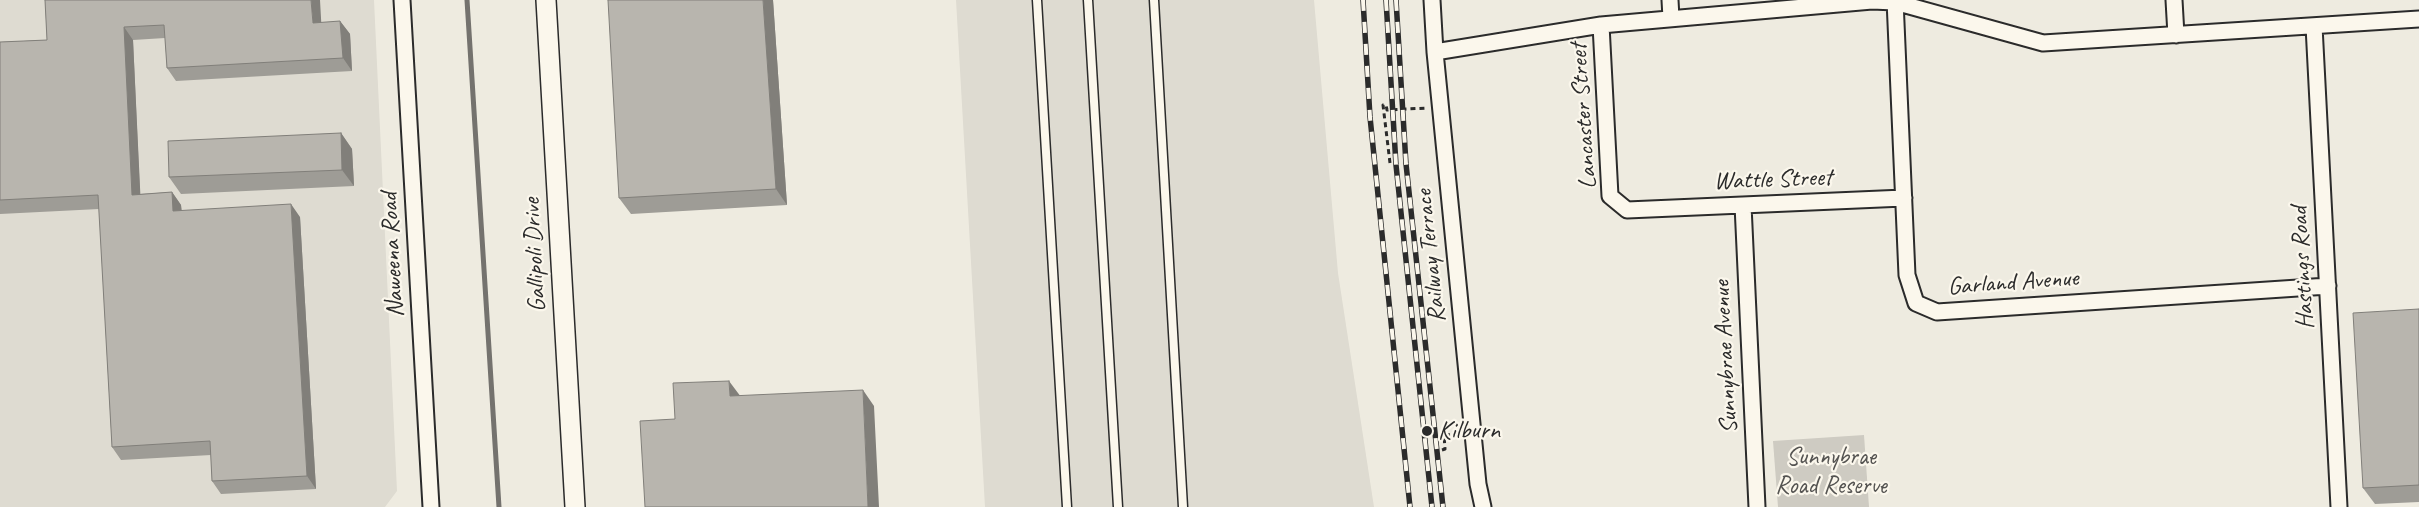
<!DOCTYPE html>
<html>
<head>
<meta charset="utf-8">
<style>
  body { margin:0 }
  canvas { display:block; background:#eeebe0 }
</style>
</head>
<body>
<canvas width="2419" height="507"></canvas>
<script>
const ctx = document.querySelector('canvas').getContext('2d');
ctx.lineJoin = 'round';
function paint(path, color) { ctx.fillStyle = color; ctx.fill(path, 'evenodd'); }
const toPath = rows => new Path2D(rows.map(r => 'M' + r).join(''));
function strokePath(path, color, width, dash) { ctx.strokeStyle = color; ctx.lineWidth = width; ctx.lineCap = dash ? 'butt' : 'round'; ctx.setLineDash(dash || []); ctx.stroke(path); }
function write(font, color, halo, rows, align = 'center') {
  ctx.font = font + ' Caveat,sans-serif'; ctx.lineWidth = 4.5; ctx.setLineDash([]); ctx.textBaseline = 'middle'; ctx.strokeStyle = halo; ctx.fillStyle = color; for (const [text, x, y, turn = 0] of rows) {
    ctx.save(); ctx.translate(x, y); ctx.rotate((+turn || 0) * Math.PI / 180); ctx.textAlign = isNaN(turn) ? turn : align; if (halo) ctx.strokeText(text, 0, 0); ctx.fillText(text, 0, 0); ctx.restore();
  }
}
const built = toPath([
  [0,0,374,0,397,491,385,507,0,507],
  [956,0,1314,0,1338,273,1374,507,985,507]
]);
const green = toPath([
  [1864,435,1869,507,1778,507,1773,441]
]);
const stream = toPath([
  [467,0,499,507]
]);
const path = toPath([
  [1390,163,1383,105,1386,105,1387,110,1427,108],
  [1442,450,1445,449,1444,435,1457,434]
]);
const service = toPath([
  [1037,0,1067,507],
  [1088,0,1118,507],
  [1154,0,1183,507]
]);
const minor = toPath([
  [402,0,431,507],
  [1432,0,1435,52,1478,484,1483,507],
  [1670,0,1671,18],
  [1895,0,1907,275,1916,303,1937,312,2328,286],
  [2174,0,2176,35],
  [1601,25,1610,196,1627,210,1904,198],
  [2314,26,2339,507],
  [1435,52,1601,25,1872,1,1895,2,2043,43,2419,19],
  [1743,205,1757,507]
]);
const tertiary = toPath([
  [546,0,575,507]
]);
const rail = toPath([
  [1363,0,1370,117,1410,507],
  [1386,0,1396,165,1432,507],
  [1396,0,1406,164,1443,507]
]);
const wall = toPath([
  [45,0,321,23,340,21,350,34,352,71,176,81,167,68,165,38,133,40,140,194,172,192,181,205,182,211,300,217,316,489,221,494,212,481,211,455,121,460,112,447,99,209,0,214,0,42,47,40],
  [773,0,787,205,631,214,619,198],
  [341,133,352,149,354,186,181,194,169,177],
  [2419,309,2419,502,2375,504,2363,488]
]);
const shadedWall = toPath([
  [311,0,320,0,322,36,313,23],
  [763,0,773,0,787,205,776,189],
  [340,21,350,34,352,71,343,58],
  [124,27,133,40,141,208,132,195],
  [341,133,352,149,354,186,342,170],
  [172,192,181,205,182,224,173,211],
  [291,204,300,217,316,489,307,476],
  [729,381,741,397,730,396],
  [863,390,874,406,879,507,868,507]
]);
const building = toPath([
  [45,0,311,0,313,23,340,21,343,58,167,68,164,25,124,27,132,195,172,192,173,211,291,204,307,476,212,481,210,441,112,447,98,195,0,200,0,42,47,40,45,0],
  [608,0,763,0,776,189,619,198,608,0],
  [341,133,342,170,169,177,168,141,341,133],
  [2419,309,2419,485,2363,488,2353,313,2419,309],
  [729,381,730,396,863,390,868,507,645,507,640,421,675,419,673,383,729,381]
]);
const markers = [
  [1427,431,6,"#2b2b2b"]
];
const streetNames = [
  ["Lancaster Street",1584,116,-94],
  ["Wattle Street",1773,180,-2],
  ["Naweena Road",393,255,-93],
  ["Gallipoli Drive",535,255,-93],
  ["Railway Terrace",1431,256,-96],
  ["Hastings Road",2303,268,-93],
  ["Garland Avenue",2013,283,-4],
  ["Sunnybrae Avenue",1726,357,-93]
];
const poiNames = [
  ["Kilburn",1438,431]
];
const parkNames = [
  ["Sunnybrae",1831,457],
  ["Road Reserve",1831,486]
];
paint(built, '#dedbd1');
paint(green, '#cecbc2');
strokePath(stream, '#74726e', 5);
strokePath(service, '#2b2b2b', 11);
strokePath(minor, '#2b2b2b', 19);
strokePath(tertiary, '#2b2b2b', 22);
strokePath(path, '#2b2b2b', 3, [5, 4]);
strokePath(service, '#fbf7ec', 8);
strokePath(minor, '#fbf7ec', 15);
strokePath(tertiary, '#fbf7ec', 19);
strokePath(rail, '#2b2b2b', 5.5);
strokePath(rail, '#fbf7ec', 4, [11]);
paint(wall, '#9e9c96');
paint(shadedWall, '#817f7a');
paint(building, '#b8b5ae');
strokePath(building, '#817f7a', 1);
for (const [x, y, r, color] of markers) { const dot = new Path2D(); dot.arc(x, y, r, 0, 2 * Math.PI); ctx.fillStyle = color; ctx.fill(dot); strokePath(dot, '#fbf7ec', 2); }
write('25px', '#2b2b2b', '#fbf7ec', streetNames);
write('25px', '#2b2b2b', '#fbf7ec', poiNames, 'left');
write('25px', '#545351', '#fbf7ec', parkNames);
</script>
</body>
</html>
